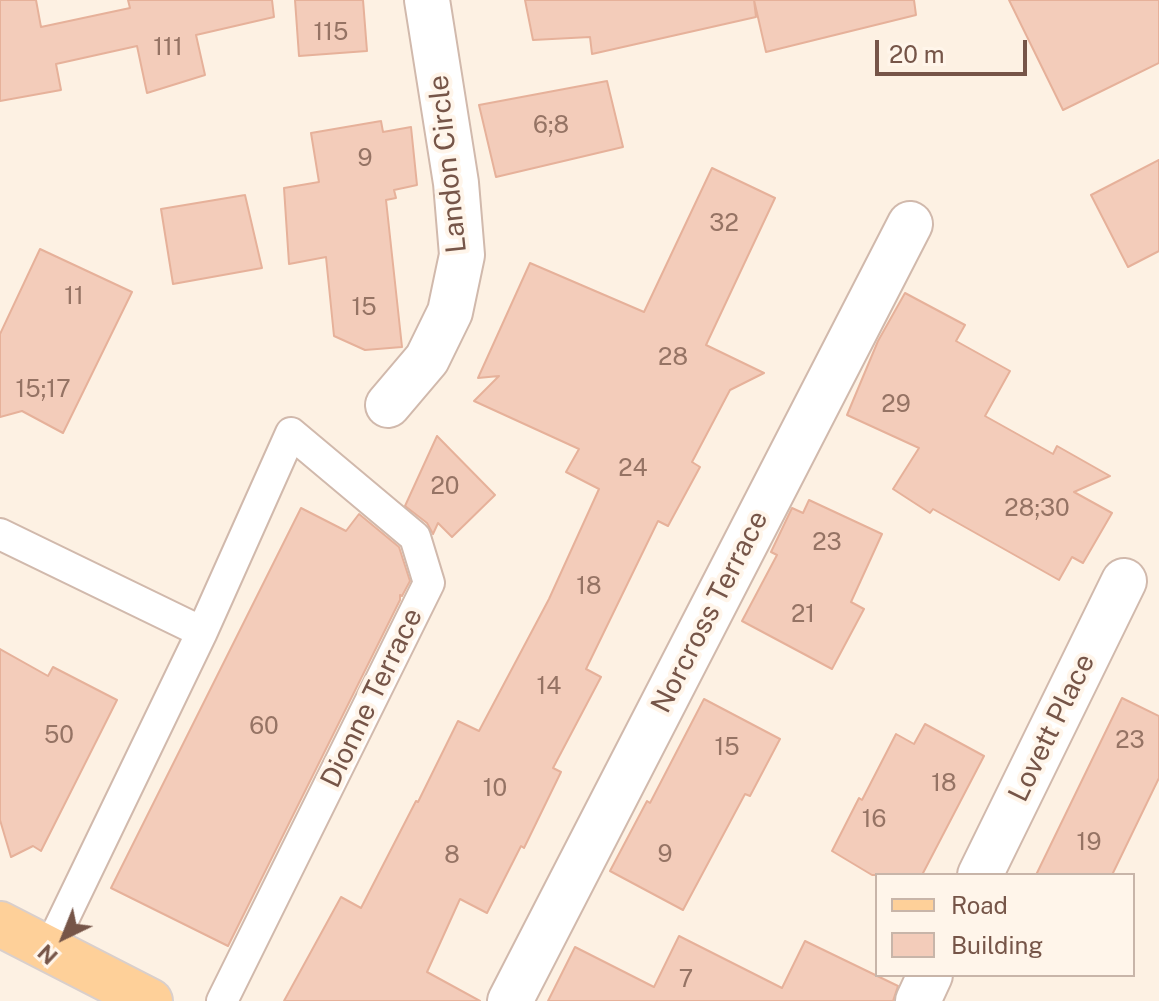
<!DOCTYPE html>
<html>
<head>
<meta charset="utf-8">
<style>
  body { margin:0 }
  #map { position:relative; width:1159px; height:1001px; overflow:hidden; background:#fdf1e3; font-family:"Public Sans",sans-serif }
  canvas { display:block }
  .legend { position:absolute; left:875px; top:873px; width:260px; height:104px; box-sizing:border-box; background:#fff5ea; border:2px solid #c8b5a9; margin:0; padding:10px 14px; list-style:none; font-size:24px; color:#765548 }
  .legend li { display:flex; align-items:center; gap:16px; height:40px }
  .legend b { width:40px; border:2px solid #c8b5a9 }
  .north { position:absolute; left:24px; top:897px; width:80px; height:80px; -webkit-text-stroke:6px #fff5ea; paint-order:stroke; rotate:223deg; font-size:22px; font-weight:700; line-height:32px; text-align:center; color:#765548 }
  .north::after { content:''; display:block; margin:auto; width:28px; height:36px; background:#765548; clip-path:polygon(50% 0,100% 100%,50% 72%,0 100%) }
  .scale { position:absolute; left:875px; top:40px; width:152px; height:36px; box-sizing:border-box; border:4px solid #765548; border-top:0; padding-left:10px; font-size:24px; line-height:28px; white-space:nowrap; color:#765548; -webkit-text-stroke:6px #fff5ea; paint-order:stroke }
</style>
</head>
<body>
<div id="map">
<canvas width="1159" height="1001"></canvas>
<ul class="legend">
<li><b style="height:10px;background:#fed099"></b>Road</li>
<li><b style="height:22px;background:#f3ccba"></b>Building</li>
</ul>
<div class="north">N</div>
<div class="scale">20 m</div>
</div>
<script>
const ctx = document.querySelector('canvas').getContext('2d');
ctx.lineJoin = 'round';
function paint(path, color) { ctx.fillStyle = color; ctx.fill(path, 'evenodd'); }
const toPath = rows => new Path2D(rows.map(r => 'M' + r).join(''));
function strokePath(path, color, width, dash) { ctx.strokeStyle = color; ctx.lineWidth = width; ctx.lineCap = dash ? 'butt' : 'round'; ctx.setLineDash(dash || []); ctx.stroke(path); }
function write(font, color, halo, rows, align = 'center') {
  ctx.font = font + ' "Public Sans",sans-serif'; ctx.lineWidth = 8; ctx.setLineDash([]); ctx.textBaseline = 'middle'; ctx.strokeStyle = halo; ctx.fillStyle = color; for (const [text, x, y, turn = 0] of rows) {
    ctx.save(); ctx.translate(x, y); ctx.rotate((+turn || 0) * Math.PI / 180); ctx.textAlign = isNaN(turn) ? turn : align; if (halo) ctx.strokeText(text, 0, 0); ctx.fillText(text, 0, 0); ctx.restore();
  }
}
const building = toPath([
  [0,0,36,0,41,27,130,8,128,0,272,0,274,17,196,35,205,75,147,93,137,46,56,64,61,90,0,101,0,0],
  [295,0,363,0,367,51,299,56,295,0],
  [525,0,914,0,916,15,766,52,754,0,756,17,592,54,590,37,533,40,525,0],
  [1009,0,1159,0,1159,63,1063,110,1009,0],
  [607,81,623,147,496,177,479,105,607,81],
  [381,121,383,132,411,127,417,185,394,190,396,198,386,200,402,347,365,350,334,336,326,257,289,264,284,188,319,182,311,133,381,121],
  [1159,160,1159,251,1128,267,1091,195,1159,160],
  [712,168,775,198,706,345,764,373,730,390,692,462,700,467,668,526,658,521,586,669,601,677,553,768,561,772,524,848,521,846,487,913,460,899,427,972,480,1001,284,1001,341,897,361,908,416,801,418,802,458,721,479,731,549,599,599,489,566,472,579,449,474,401,499,376,478,378,530,263,644,312,712,168],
  [245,195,262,268,173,284,161,209,245,195],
  [40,249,132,292,63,433,22,411,0,417,0,334,40,249],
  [905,293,965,325,956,341,1010,371,985,416,1053,454,1057,446,1110,476,1074,492,1112,513,1083,563,1072,557,1059,580,933,509,930,513,893,489,919,448,847,415,878,341,905,293],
  [437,436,495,495,452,537,438,523,433,534,427,523,405,506,437,436],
  [809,500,882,534,851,602,864,609,832,669,742,621,777,555,771,552,792,508,803,513,809,500],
  [301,508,346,531,359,514,399,547,410,581,402,596,400,595,400,600,228,946,111,888,301,508],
  [0,649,48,676,53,667,117,700,41,851,33,846,11,857,0,820,0,649],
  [1122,698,1159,716,1159,778,1112,875,1036,875,1122,698],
  [704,699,780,739,750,796,745,794,683,910,610,871,647,801,650,803,704,699],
  [925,724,984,756,922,875,872,875,832,851,859,798,862,800,896,734,914,744,925,724],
  [679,936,782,988,805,941,898,986,893,1001,548,1001,575,947,654,987,679,936]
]);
const lane = toPath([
  [0,534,202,632,49,949],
  [202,632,291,433,415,537,429,583,222,1001]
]);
const street = toPath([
  [388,405,427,359,450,312,462,255,456,183,427,0],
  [980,875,1124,581],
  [510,1001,910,224],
  [918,1001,930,975]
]);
const primary = toPath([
  [0,924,150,1001]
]);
const numberNames = [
  ["115",331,33],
  ["111",168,48],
  ["6;8",551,126],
  ["9",365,159],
  ["32",724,224],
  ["11",74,297],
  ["15",364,308],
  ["28",673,358],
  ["15;17",43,390],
  ["29",896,405],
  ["24",633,469],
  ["20",445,487],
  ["28;30",1037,509],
  ["23",827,543],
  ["18",589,587],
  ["21",803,615],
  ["14",549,687],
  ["60",264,727],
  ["50",59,736],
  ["23",1130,741],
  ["15",727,748],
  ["18",944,784],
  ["10",495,789],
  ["16",874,820],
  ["19",1089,843],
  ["9",665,855],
  ["8",452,856],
  ["7",686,980]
];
const streetNames = [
  ["Landon Circle",448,164,-96],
  ["Norcross Terrace",710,612,-63],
  ["Dionne Terrace",372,698,-64],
  ["Lovett Place",1052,728,-64]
];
paint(building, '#f3ccba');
strokePath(building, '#e6b19a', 2);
strokePath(lane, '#d1b9ac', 34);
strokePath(street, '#d1b9ac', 48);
strokePath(primary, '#d9cfcc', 48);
strokePath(lane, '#fff', 30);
strokePath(street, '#fff', 44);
strokePath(primary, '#fed099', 44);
write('24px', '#957364', null, numberNames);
write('28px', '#765548', '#fff5ea', streetNames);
</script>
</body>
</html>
